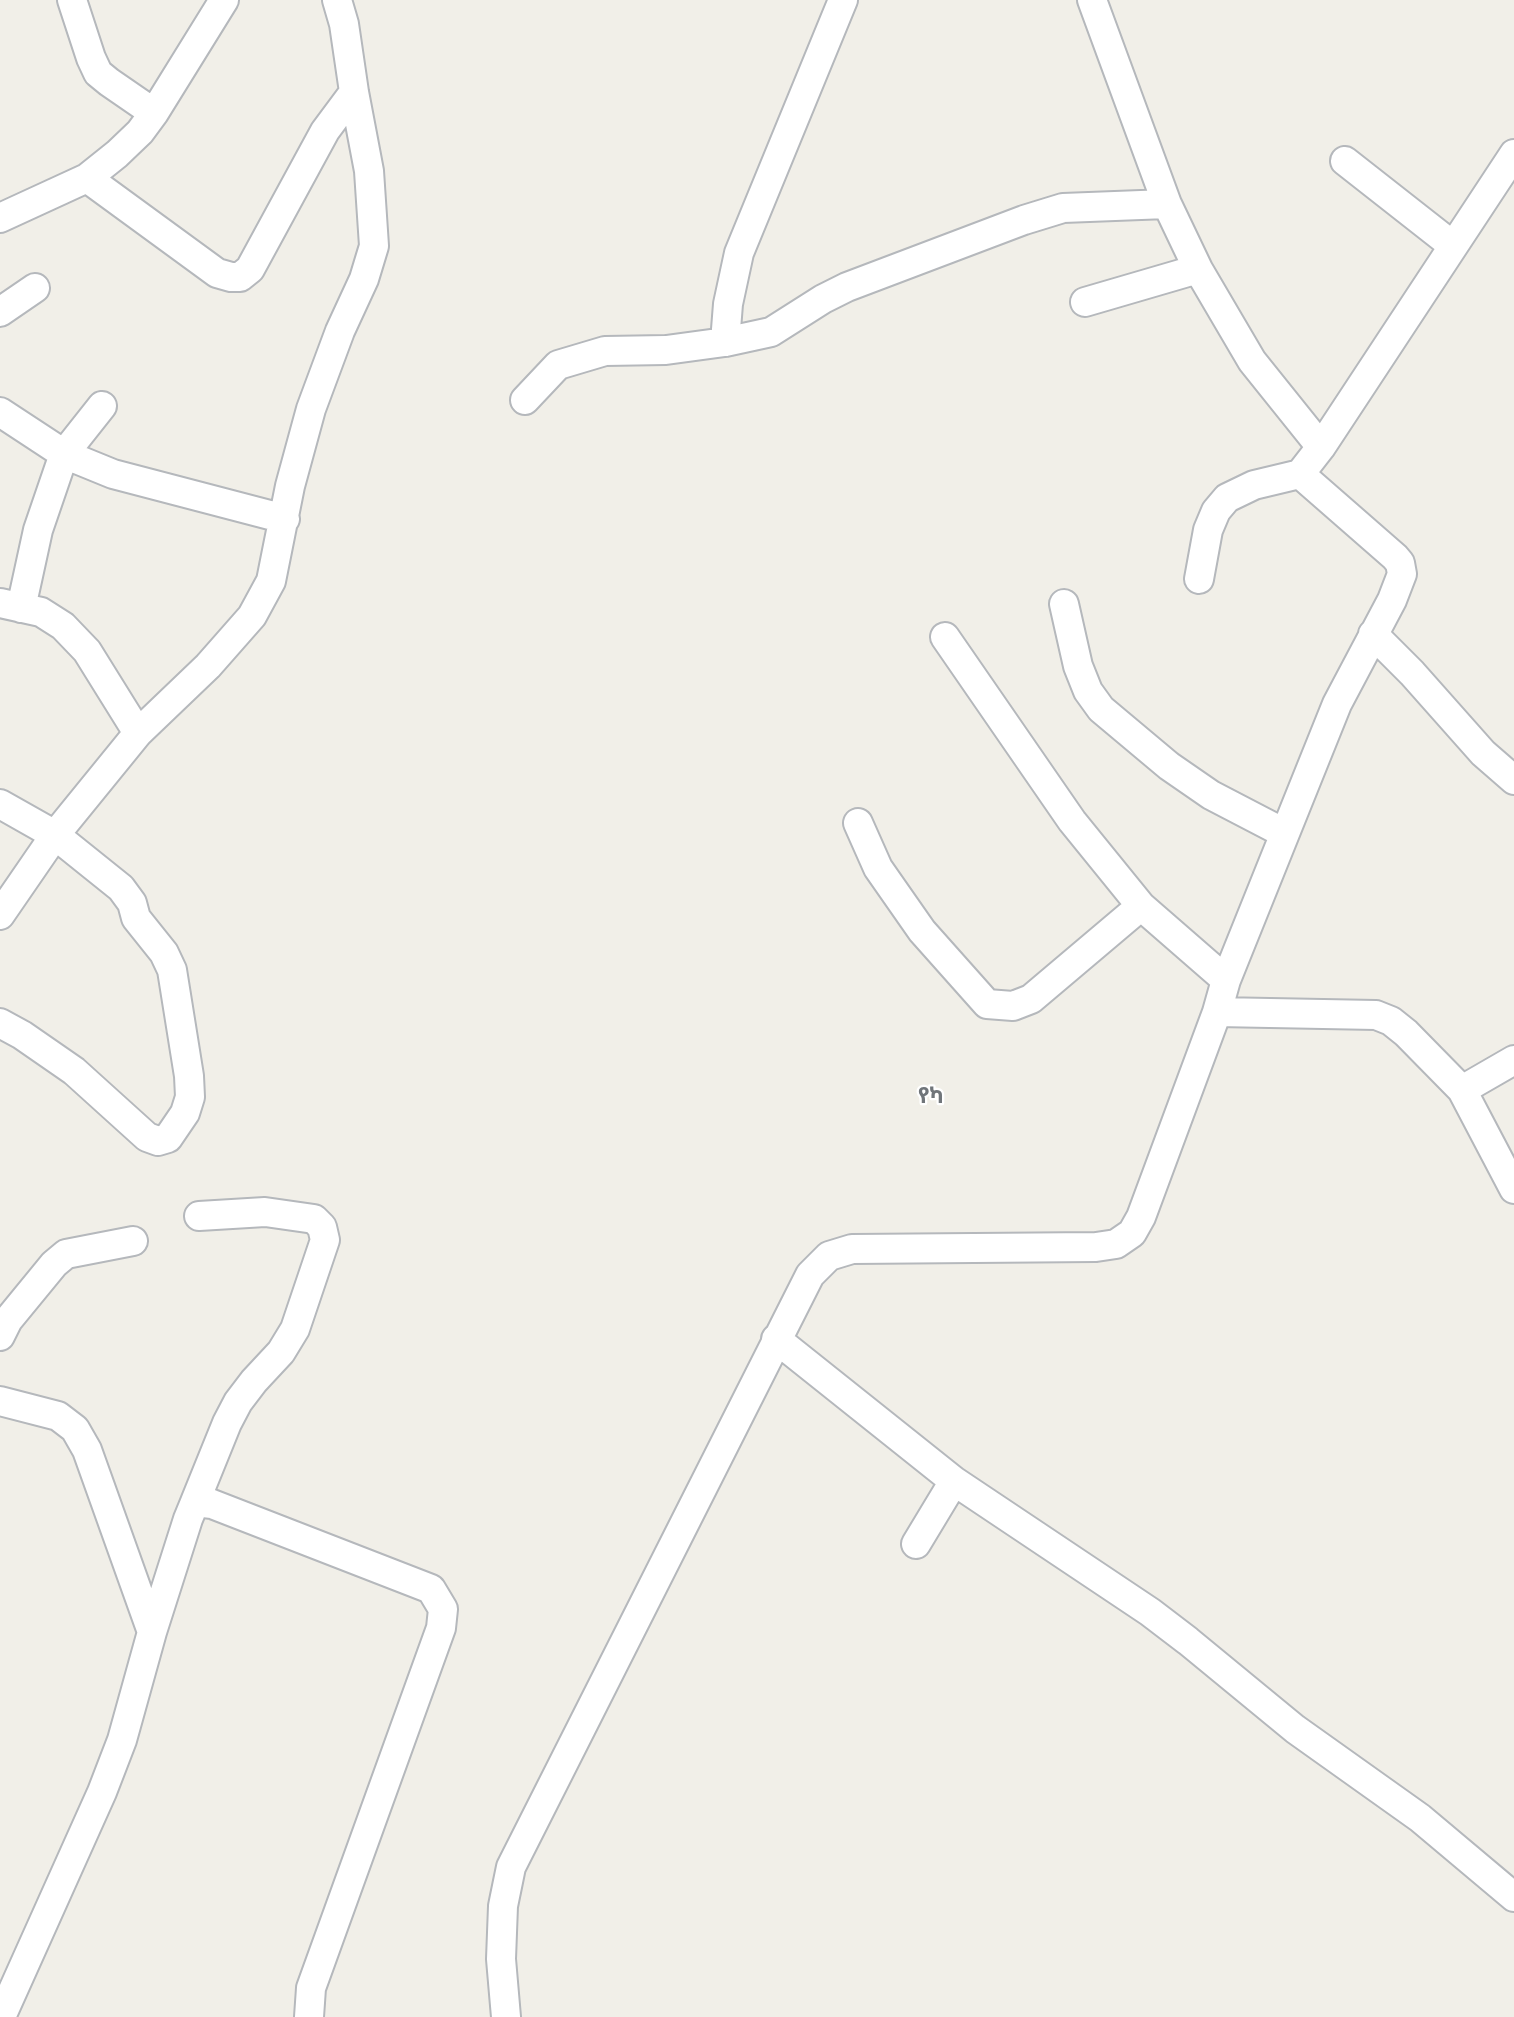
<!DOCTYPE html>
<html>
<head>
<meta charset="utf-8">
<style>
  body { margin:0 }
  canvas { display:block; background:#f1efe8 }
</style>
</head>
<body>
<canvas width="1514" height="2017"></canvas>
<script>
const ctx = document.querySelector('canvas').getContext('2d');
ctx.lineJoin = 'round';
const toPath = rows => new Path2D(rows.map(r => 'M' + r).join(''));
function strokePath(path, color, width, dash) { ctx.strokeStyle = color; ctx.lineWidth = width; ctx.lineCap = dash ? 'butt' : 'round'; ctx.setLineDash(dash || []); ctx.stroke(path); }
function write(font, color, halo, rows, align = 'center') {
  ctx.font = font + ' "DejaVu Sans","Noto Sans Ethiopic",sans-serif'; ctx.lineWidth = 4.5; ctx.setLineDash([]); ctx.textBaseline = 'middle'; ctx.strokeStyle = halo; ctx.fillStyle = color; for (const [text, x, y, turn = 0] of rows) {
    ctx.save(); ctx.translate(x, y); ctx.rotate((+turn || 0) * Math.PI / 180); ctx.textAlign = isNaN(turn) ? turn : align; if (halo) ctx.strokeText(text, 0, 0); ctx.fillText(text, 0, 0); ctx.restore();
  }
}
const minor = toPath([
  [72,0,91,58,98,73,109,82,154,113],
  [1092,0,1167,204,1198,269,1252,361,1321,447],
  [1345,161,1452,245],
  [87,178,217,273,231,277,240,277,250,269,325,131,354,92],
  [0,218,87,178,117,154,140,132,154,113,224,0],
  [1085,302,1198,269],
  [0,312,35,288],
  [725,342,728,304,739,253,843,0],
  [525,400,558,365,605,351,666,350,725,342,771,332,823,299,847,287,1024,220,1063,208,1167,204],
  [102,406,64,454,113,474,285,519],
  [0,412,64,454,38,530,21,608],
  [1199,579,1208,530,1216,511,1227,498,1254,485,1300,474],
  [0,603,41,612,63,626,87,651,138,733],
  [1064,604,1078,666,1088,691,1101,709,1169,766,1211,795,1284,833],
  [1373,634,1412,673,1483,753,1514,780],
  [945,637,1072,821,1141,906],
  [0,804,55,835,121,888,132,903,136,918,164,953,172,970,189,1076,190,1097,185,1113,168,1138,158,1141,147,1137,74,1071,22,1035,0,1023],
  [858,823,878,868,922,931,987,1004,1013,1006,1031,999,1141,906,1226,980],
  [0,915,55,835,138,733,208,666,252,616,271,581,290,486,311,409,340,331,364,279,374,246,369,171,354,92,344,24,337,0],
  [1217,1012,1376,1015,1391,1021,1406,1033,1462,1090,1514,1060],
  [1462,1090,1514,1189],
  [0,1336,8,1320,54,1264,66,1254,133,1241],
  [776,1339,954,1481,1150,1612,1188,1641,1295,1729,1420,1818,1514,1897],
  [0,1401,58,1416,75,1429,87,1450,152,1632],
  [195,1502,227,1423,238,1402,254,1381,281,1352,295,1329,325,1240,322,1227,314,1219,265,1212,199,1216],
  [916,1544,954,1481],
  [1,2017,102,1792,122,1740,152,1632,188,1519,195,1502,212,1504,431,1589,443,1609,441,1628,311,1988,309,2017],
  [506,2017,501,1959,503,1906,511,1867,810,1275,829,1256,852,1249,1096,1247,1116,1244,1132,1233,1141,1217,1217,1012,1226,980,1337,704,1392,600,1402,574,1400,563,1395,557,1300,474,1321,447,1514,154]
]);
const districtNames = [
  ["የካ",931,1097]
];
strokePath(minor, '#b5b8bc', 32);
strokePath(minor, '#fff', 28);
write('bold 22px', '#70757a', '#fff', districtNames);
</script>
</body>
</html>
